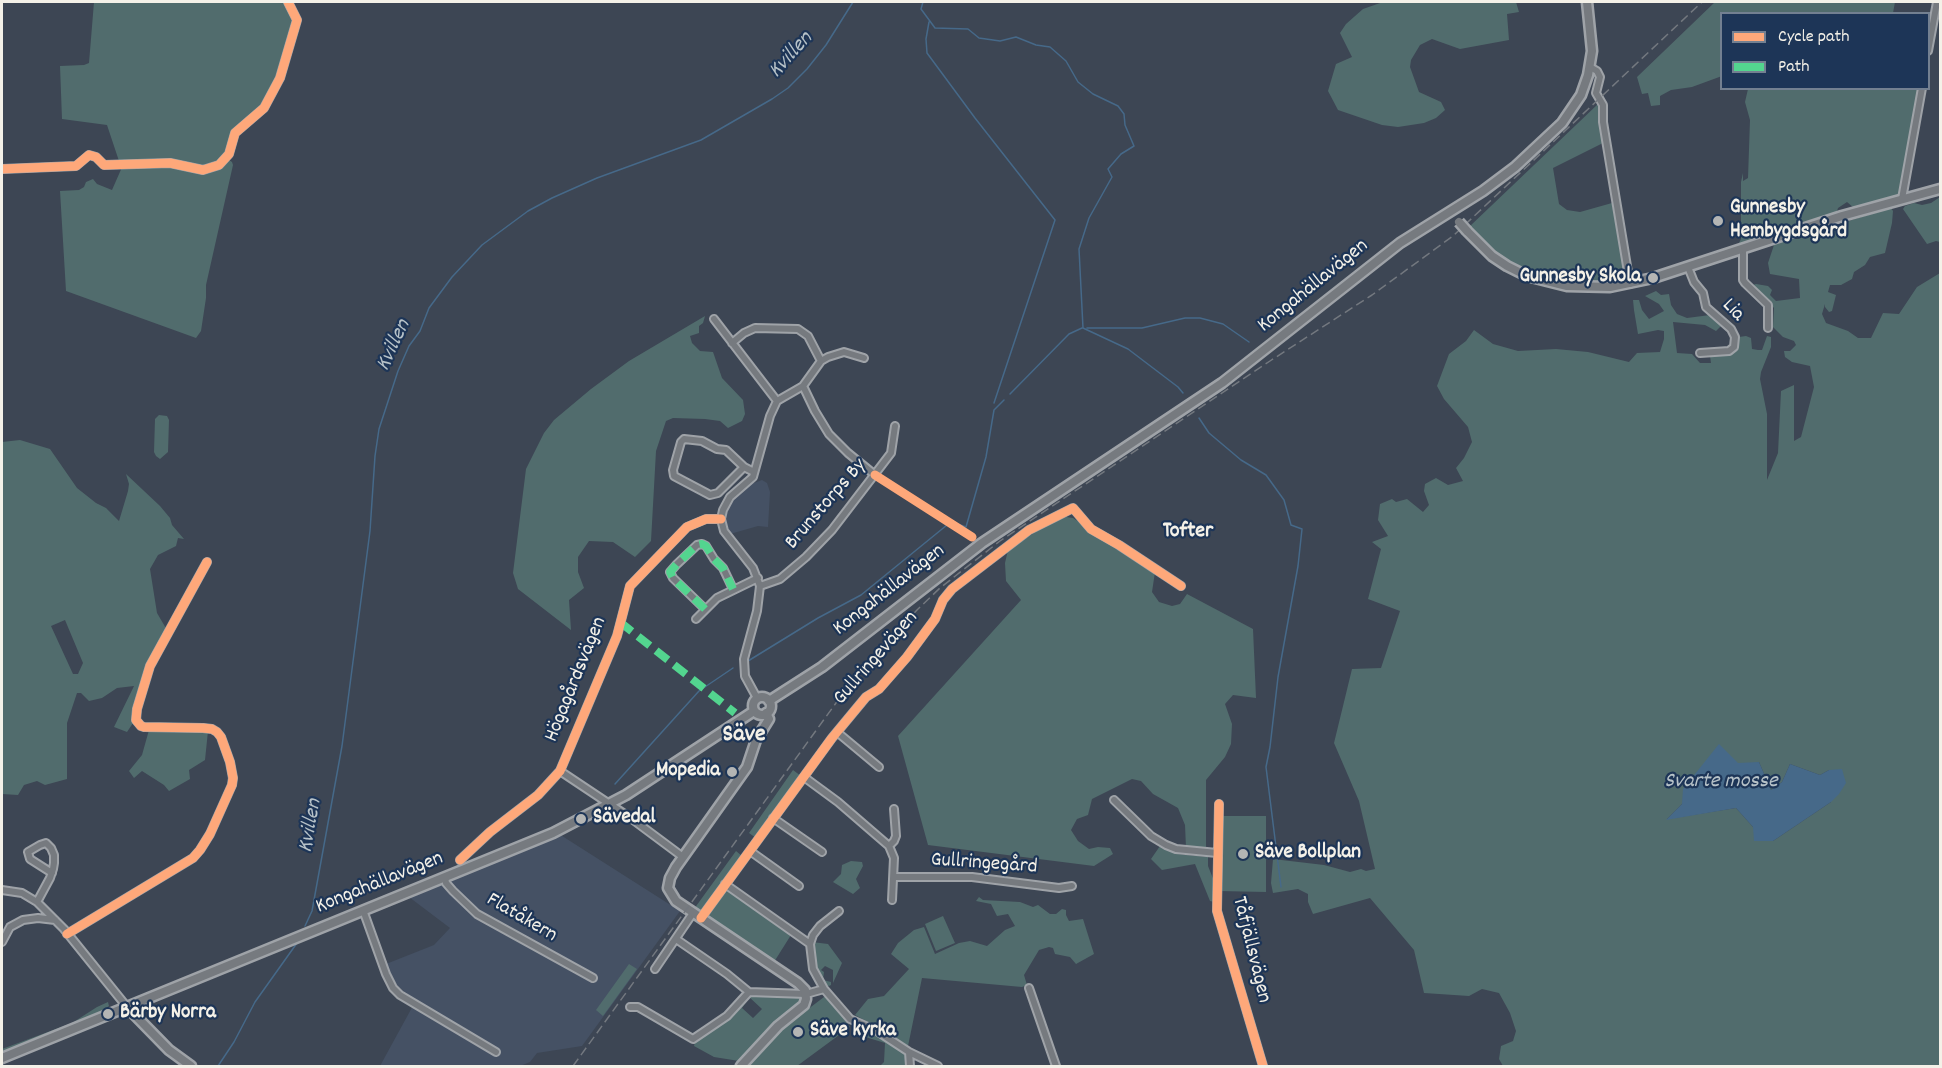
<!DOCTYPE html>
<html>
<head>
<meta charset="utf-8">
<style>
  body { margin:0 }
  #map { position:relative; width:1942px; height:1068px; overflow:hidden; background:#3d4654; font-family:Dekko,sans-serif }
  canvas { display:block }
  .frame { position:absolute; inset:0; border:3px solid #f4f1e8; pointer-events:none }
  .legend { position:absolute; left:1720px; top:12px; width:210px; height:78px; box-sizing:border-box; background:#1d3557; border:2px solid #738091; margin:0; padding:8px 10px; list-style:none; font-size:18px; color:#f4f1e8 }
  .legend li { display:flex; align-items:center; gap:12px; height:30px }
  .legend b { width:30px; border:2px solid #738091 }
</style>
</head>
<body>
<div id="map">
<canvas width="1942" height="1068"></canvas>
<div class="frame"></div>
<ul class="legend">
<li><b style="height:8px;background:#fea87a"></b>Cycle path</li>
<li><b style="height:8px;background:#53d58f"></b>Path</li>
</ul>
</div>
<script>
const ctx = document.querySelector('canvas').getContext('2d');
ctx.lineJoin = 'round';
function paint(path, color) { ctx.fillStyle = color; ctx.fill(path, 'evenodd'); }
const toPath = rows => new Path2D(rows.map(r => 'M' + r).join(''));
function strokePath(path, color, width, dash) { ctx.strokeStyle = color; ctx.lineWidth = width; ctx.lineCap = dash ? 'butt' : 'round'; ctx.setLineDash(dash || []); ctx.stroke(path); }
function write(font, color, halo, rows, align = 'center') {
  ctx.font = font + ' Dekko,sans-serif'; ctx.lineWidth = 4.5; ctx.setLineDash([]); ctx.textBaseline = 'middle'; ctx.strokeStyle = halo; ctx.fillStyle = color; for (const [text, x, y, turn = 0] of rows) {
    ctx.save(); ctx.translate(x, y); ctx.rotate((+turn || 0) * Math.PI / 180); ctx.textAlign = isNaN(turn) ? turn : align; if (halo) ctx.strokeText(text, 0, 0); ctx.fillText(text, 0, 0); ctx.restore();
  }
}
const built = toPath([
  [762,480,767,483,770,492,768,527,758,526,730,534,725,519,732,500,751,484],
  [559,834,680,911,582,1046,537,1053,530,1062,520,1066,380,1066,415,1002,396,984,386,964,434,945,450,928,409,897]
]);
const green = toPath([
  [94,2,285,2,295,19,288,49,272,93,256,114,232,132,225,154,218,162,206,167,168,160,119,161,107,125,62,119,60,66,84,65,89,63],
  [1383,2,1516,2,1519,12,1507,14,1509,40,1460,49,1432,39,1420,45,1411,60,1410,67,1419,92,1441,102,1445,110,1436,118,1424,123,1398,127,1382,125,1338,110,1328,91,1336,64,1352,57,1340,33,1346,24,1363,9],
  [1715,2,1895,2,1893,13,1722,14,1722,76,1692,87,1671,90,1660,96,1660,105,1651,106,1648,93,1642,94,1637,77],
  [1748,89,1919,89,1899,197,1854,208,1847,202,1838,208,1836,214,1713,254,1738,245,1741,239,1741,182,1743,173,1743,181,1748,178,1750,120,1745,102],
  [1598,104,1600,109,1603,143,1553,168,1559,204,1567,210,1580,212,1612,203,1625,279,1608,284,1562,282,1531,275,1514,266,1492,250,1469,227],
  [229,160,232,162,233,165,206,285,206,298,201,331,196,338,66,291,60,191,79,190,84,187,86,182,93,179,97,184,112,190,123,165,175,166,206,173,219,168],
  [1940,197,1940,242,1936,241,1927,244,1903,209,1905,206,1914,203,1922,205,1931,203],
  [1891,208,1893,211,1892,223,1885,253,1870,257,1865,265,1854,272,1852,279,1841,285,1830,285,1828,292,1836,295,1832,311,1829,312,1825,307,1825,304,1822,314,1826,323,1848,331,1858,338,1871,338,1883,313,1899,314,1917,287,1940,273,1940,1066,1503,1066,1499,1059,1501,1046,1513,1041,1516,1031,1510,1013,1499,993,1482,989,1469,996,1424,993,1414,950,1370,898,1313,914,1308,902,1308,894,1298,889,1273,893,1271,883,1273,859,1324,865,1350,872,1361,869,1366,871,1375,869,1359,801,1334,743,1352,669,1381,668,1400,611,1368,599,1381,549,1372,542,1388,536,1378,520,1380,504,1392,499,1396,502,1407,499,1423,512,1429,505,1424,491,1425,484,1436,478,1448,485,1463,481,1456,468,1464,458,1472,442,1468,427,1444,399,1437,386,1449,354,1466,341,1474,330,1493,344,1518,351,1556,349,1588,352,1629,362,1637,353,1660,352,1664,339,1664,331,1658,330,1638,334,1634,310,1633,300,1639,300,1642,310,1649,319,1664,311,1659,304,1645,296,1656,291,1661,295,1669,294,1671,305,1677,314,1687,318,1710,315,1722,325,1716,331,1705,325,1673,322,1677,353,1692,354,1700,363,1711,363,1710,356,1729,356,1738,348,1739,337,1746,336,1751,338,1752,349,1758,350,1762,350,1767,336,1771,337,1771,347,1761,372,1760,379,1767,414,1767,480,1778,453,1781,391,1794,385,1794,441,1801,437,1814,387,1810,366,1792,362,1785,357,1784,351,1790,351,1796,345,1794,341,1783,337,1773,327,1774,308,1760,293,1750,286,1756,284,1768,286,1772,290,1770,295,1776,301,1800,298,1799,279,1770,274,1768,263,1774,245,1788,239,1798,239,1807,233,1839,226,1842,223],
  [1759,762,1771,790,1782,782,1790,764,1820,775,1829,770,1831,802,1773,841,1753,827,1736,808,1667,819,1682,804],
  [705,316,703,323,699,326,699,333,690,336,692,343,700,351,713,352,722,378,743,400,745,414,742,421,728,428,720,421,705,419,673,418,666,421,656,451,651,541,635,557,613,542,589,541,578,557,578,572,584,588,569,600,571,630,518,589,513,573,526,469,544,433,554,420,591,389,629,361],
  [159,415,167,416,169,420,168,452,160,459,156,456,154,452,155,419],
  [20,440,50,449,77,488,96,503,106,508,119,521,128,491,129,484,126,474,160,506,170,518,172,525,184,539,178,538,176,546,158,555,150,569,157,613,167,630,148,664,142,681,135,720,127,732,114,727,134,686,117,688,102,698,89,701,81,693,77,693,67,723,67,779,45,785,37,781,24,785,18,795,2,794,2,442],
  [65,620,83,663,78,674,73,674,51,626],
  [1066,517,1073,518,1155,572,1152,592,1159,602,1172,606,1180,604,1187,594,1253,629,1256,698,1233,695,1225,704,1232,724,1231,744,1225,757,1206,780,1206,851,1186,848,1185,825,1178,808,1153,794,1141,781,1132,779,1092,799,1088,815,1077,819,1071,830,1078,841,1089,849,1098,847,1110,848,1113,854,1094,866,928,845,898,736,1021,600,1006,581,1005,563,1008,550,1043,527],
  [149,730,208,731,205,760,189,770,190,779,169,791,164,785,142,771,134,778,129,771,142,755],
  [793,770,801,776,756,838,749,833],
  [1220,816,1266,816,1266,892,1219,891],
  [1160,846,1178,854,1208,857,1208,866,1214,881,1214,902,1210,901,1195,864,1162,870,1151,859],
  [736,851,742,856,720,888,702,910,698,912,694,909],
  [851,861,862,862,863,866,856,879,860,888,853,894,833,882,841,874,842,865],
  [725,890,727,890,791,935,774,962,708,917],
  [979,897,983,900,1020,902,1033,907,1038,905,1050,914,1056,914,1062,909,1066,910,1066,915,1069,921,1083,919,1094,954,1076,964,1070,957,1055,954,1053,948,1049,947,1039,950,1024,975,1027,985,1022,987,922,978,908,1046,883,1030,855,1015,868,999,884,996,909,969,891,954,898,943,914,930,924,927,935,954,959,943,970,941,987,946,1005,930,1015,926,1008,914,997,916,991,904,976,901],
  [943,916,955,943,936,951,925,924],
  [812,942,828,944,842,963,833,983,833,970,825,966,821,970,824,972,823,980,831,982,831,985,829,986,823,984,816,972],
  [629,964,637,969,603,1016,596,1010],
  [750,994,801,996,802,998,799,1004,775,1023,739,1061,714,1057,694,1046,695,1042,731,1017,745,999,747,1001,742,1008,753,1018,762,1009,748,996],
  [824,997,829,997,850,1027,797,1066,746,1066,778,1032],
  [108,1002,109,1006,93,1017,2,1053,2,1049,72,1023,97,1007],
  [863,1028,875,1033,904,1051,909,1066,880,1066,884,1062,885,1043,862,1036]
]);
const water = toPath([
  [1719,744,1738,763,1759,762,1771,790,1782,782,1790,764,1820,775,1829,770,1842,769,1846,783,1839,794,1831,802,1773,841,1754,841,1753,827,1736,808,1666,820,1682,804,1683,789]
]);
const stream = toPath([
  [923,2,921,9,935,28,968,29,979,38,1000,41,1016,37,1036,45,1050,47,1066,61,1078,82,1093,94,1118,106,1124,114,1125,125,1134,146,1121,154,1108,169,1112,177,1089,218,1079,249,1083,328,1128,349,1178,387,1183,393],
  [929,22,926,39,927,53,975,118,1055,220,994,403],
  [1087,328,1142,328,1185,318,1200,318,1223,324,1249,342],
  [1010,394,1069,334,1082,328],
  [1199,418,1209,433,1241,460,1266,475,1284,500,1291,525,1302,529,1298,566,1278,677,1270,747,1266,767,1281,887],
  [952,522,966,527,986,457,994,410,1004,400],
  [748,661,818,618,861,595,947,525],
  [615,784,699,691,733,668],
  [305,926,312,911,342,746,370,531,375,456,379,429,398,371,409,346,420,331,429,308,452,277,482,245,528,211,552,198,597,178,701,140,772,99,788,88,807,69,826,45,853,2],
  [218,1066,234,1042,255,1002,297,943]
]);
const street = toPath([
  [1928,51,1937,2],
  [1590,67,1597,71,1600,77,1596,93,1603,105,1603,122,1630,284],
  [2,169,76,166,89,155,96,157,104,165,170,163,203,170,219,165,229,154,235,133,264,108,280,78,297,20,288,2],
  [1902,199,1922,88],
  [1743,249,1743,280,1745,283,1768,305,1768,328],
  [1688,267,1694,282,1703,293,1706,307,1731,329,1735,337,1734,347,1729,351,1700,353],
  [714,319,777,401],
  [732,343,744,333,755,328,798,329,808,336,821,361],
  [803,386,815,411,829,434,848,453,875,475],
  [744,467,718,493,710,495,674,476,673,470,681,442,684,439,702,441,717,449,726,450,744,467,754,472],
  [760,586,780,579,806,557,832,530,891,453,895,426],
  [705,609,673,578,670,572,677,564,697,545,702,544,706,546,714,559,723,568,733,589],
  [696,619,717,598,758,578],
  [757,698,745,676,744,659,757,611,760,586,753,568,724,531,721,519,723,510,730,497,753,477,770,416,777,401,803,386,821,361,828,357,844,352,864,358],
  [837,732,879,767],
  [560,771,632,819,683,857],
  [804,777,838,802,889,846,894,858,892,900],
  [1114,800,1151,836,1166,845,1176,849,1217,853],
  [1219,804,1217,911,1263,1066],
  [773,818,822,852],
  [889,846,894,841,896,836,894,809],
  [750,851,799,886],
  [460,860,490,832,538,795,560,771,617,636,630,586,687,527,706,519,721,519],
  [445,877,446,883,453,891,477,914,593,978],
  [894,877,972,877,1059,888,1072,886],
  [725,884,810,944],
  [2,890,22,893,37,902,64,929,127,1007],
  [37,902,50,878,53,869,54,863,54,855,51,848,46,843,40,845,28,852,30,859,52,873],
  [363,910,386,974,393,988,400,995,496,1052],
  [701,918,832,738,866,697,879,689,907,657,935,619,943,600,952,589,1029,530,1073,508,1091,529,1119,545,1181,586],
  [67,934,193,858,200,850,210,834,232,785,233,778,230,762,221,737,217,732,212,729,203,728,144,727,141,726,136,720,137,709,150,666,207,562],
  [676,939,727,974,749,992,806,994,824,989,850,1019,877,1031,909,1052,938,1066],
  [2,942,10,927,23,920,38,918,55,920],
  [655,969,693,913],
  [1029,988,1056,1066],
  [824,989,813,969,810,944,813,935,820,926,839,911],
  [630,1007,638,1007,693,1039,727,1016,749,992],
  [909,1052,910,1066]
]);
const secondary = toPath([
  [1467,231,1492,256,1507,266,1527,276,1567,286,1610,287,1653,278,1842,216,1940,189],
  '753 706a9 9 0 1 1 18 0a9 9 0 1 1-18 0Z',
  [769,701,822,667,982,543,1222,383,1400,243,1483,191,1515,167,1562,123,1581,95,1588,75,1592,51,1587,2],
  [127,1007,169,1050,191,1066],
  [2,1058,553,833,626,795,754,711],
  [741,1066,778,1026,804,1005,806,999,805,990,798,983,676,901,668,888,670,878,676,867,747,767,756,740,769,719,766,713]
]);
const rail = toPath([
  [573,1066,849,685,883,645,917,610,940,588,1000,541,1270,361,1372,295,1453,236,1702,2]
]);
const secondaryBridge = toPath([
  [1459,222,1467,231]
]);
const quiet = toPath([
  [705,609,673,578,670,572,677,564,697,545,702,544,706,546,714,559,723,568,733,589],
  [620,622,735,713]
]);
const cycleway = toPath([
  [2,169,76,166,89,155,96,157,104,165,170,163,203,170,219,165,229,154,235,133,264,108,280,78,297,20,288,2],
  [875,475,972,537],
  [1219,804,1217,911,1263,1066],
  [460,860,490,832,538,795,560,771,617,636,630,586,687,527,706,519,721,519],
  [701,918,832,738,866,697,879,689,907,657,935,619,943,600,952,589,1029,530,1073,508,1091,529,1119,545,1181,586],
  [67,934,193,858,200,850,210,834,232,785,233,778,230,762,221,737,217,732,212,729,203,728,144,727,141,726,136,720,137,709,150,666,207,562]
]);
const markers = [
  [1718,221,6,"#b4b5b4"],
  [1653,278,6,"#b4b5b4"],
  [732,772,6,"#b4b5b4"],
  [581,819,6,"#b4b5b4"],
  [1243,854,6,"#b4b5b4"],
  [108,1014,6,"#b4b5b4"],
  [798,1032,6,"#b4b5b4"]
];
const poiNames = [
  ["Gunnesby",1730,209],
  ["Hembygdsgård",1730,233],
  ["Gunnesby Skola",1641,278,"right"],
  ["Mopedia",720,772,"right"],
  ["Sävedal",593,819],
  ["Säve Bollplan",1255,854],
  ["Bärby Norra",120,1014],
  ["Säve kyrka",810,1032]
];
const streetNames = [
  ["Kongahällavägen",1314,287,-39],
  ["Lia",1732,311,46],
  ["Brunstorps By",827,505,-49],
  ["Kongahällavägen",890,591,-38],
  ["Gullringevägen",877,659,-49],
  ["Högagårdsvägen",577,680,-68],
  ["Gullringegård",984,865,4],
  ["Kongahällavägen",380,884,-22],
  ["Flatåkern",521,919,30],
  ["Tåfjällsvägen",1250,950,76]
];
const waterNames = [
  ["Kvillen",792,56,-48],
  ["Kvillen",395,346,-65],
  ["Svarte mosse",1721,783],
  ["Kvillen",312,826,-80]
];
const neighbourhoodNames = [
  ["Tofter",1188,533]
];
const quarterNames = [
  ["Säve",744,737]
];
paint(built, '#455164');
paint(green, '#516c6d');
paint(water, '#466989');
strokePath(stream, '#466989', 1.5);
strokePath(street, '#9fa3a8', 10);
strokePath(secondary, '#9fa3a8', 13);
strokePath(street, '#767a7f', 6);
strokePath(secondary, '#767a7f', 8);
strokePath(rail, '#73787f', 1.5, [9, 4.5]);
strokePath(secondaryBridge, '#9fa3a8', 13, []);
strokePath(secondaryBridge, '#767a7f', 8);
strokePath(quiet, '#53d58f', 8, [15, 8]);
strokePath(cycleway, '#fea87a', 9);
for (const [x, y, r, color] of markers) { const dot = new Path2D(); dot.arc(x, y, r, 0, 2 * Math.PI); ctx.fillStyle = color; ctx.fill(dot); strokePath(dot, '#1d3557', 2); }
write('bold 21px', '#f4f1e8', '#1d3557', poiNames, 'left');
write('21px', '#f4f1e8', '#1d3557', streetNames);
write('italic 22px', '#b7c2c8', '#1d3557', waterNames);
write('bold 22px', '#f4f1e8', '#1d3557', neighbourhoodNames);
write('bold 24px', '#f4f1e8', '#1d3557', quarterNames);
</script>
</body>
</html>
